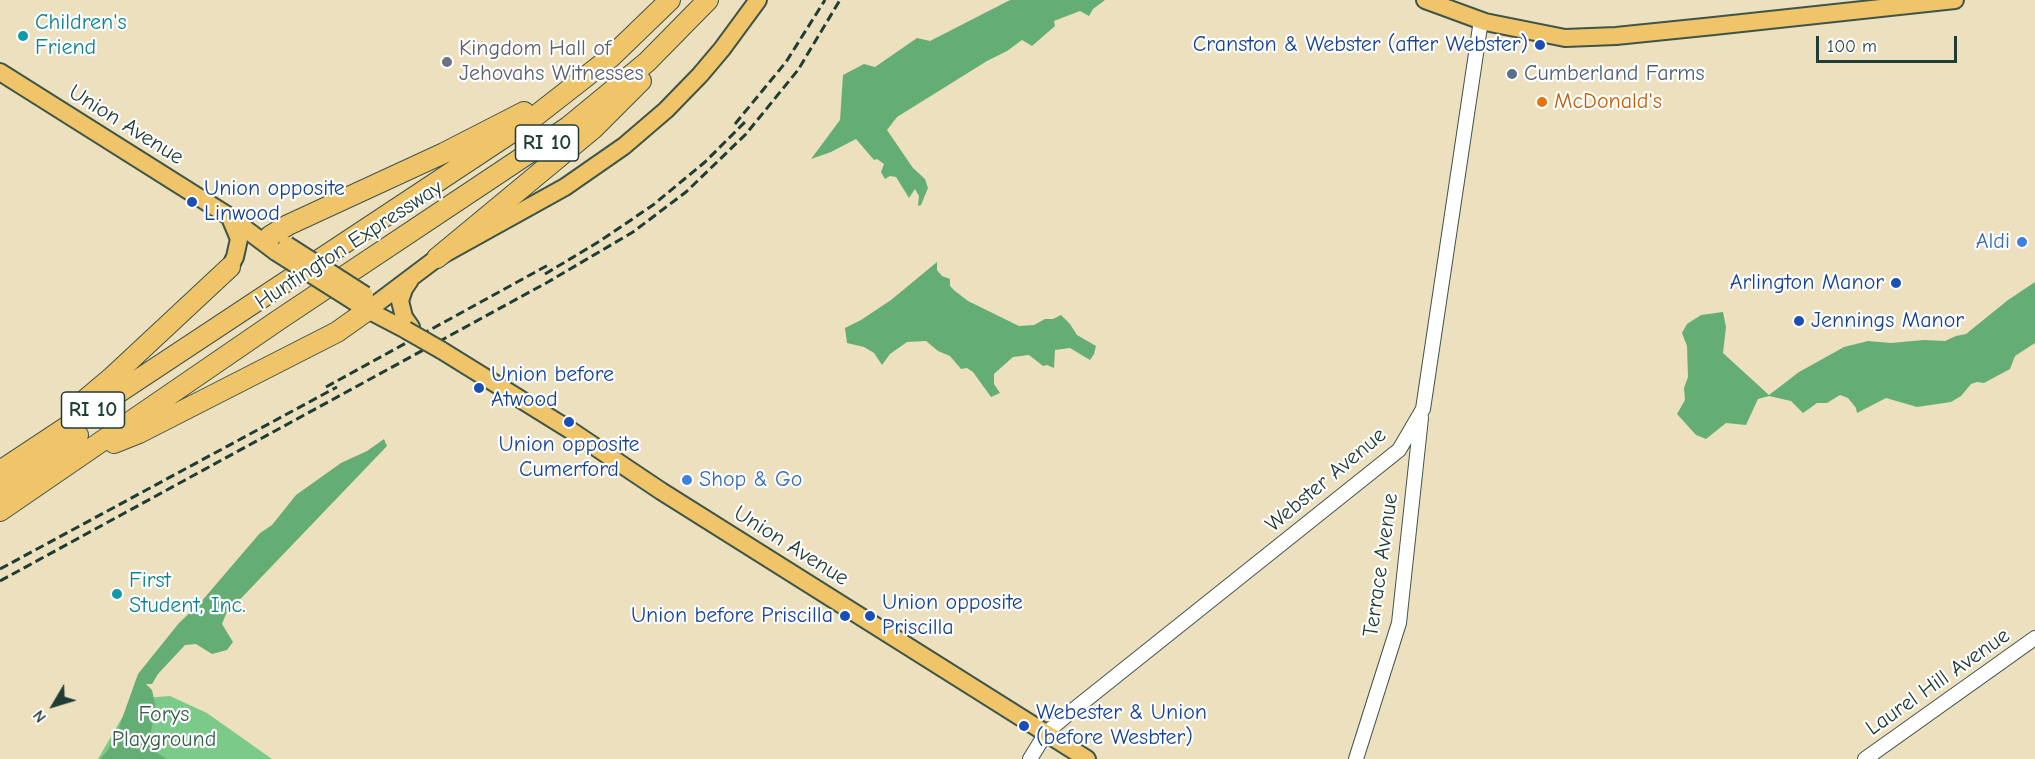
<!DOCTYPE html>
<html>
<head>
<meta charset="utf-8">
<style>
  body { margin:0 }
  #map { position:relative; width:2035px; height:759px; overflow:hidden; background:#ede0bf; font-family:"Comic Neue",sans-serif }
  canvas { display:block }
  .north { position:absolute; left:24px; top:675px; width:60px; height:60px; -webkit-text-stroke:4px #fff; paint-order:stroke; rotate:232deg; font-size:16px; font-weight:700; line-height:24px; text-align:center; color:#1f3d34 }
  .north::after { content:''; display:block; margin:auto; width:21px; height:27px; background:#1f3d34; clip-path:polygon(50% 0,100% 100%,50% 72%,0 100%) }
  .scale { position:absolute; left:1816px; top:36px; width:141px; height:27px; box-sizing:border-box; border:3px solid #1f3d34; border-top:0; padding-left:8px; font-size:18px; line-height:21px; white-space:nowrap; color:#1f3d34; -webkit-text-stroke:4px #fff; paint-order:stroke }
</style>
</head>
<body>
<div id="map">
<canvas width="2035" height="759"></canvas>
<div class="north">N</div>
<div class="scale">100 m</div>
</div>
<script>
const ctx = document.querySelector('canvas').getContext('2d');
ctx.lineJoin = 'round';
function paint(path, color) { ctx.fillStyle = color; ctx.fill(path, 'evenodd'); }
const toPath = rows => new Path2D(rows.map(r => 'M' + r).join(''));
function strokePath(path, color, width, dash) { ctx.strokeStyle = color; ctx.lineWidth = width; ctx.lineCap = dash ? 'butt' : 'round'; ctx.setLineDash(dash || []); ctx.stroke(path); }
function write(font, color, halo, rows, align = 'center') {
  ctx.font = font + ' "Comic Neue",sans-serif'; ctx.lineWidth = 4.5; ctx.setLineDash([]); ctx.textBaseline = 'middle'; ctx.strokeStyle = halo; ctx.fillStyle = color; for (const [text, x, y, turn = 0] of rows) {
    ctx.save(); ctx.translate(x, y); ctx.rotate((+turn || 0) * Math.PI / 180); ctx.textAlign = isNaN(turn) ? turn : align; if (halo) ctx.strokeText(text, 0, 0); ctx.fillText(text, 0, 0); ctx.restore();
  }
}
const green = toPath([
  [170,696,207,713,272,759,98,759,133,699]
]);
const forest = toPath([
  [1010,0,1105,0,1093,9,1089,16,1080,11,1054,21,1055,26,1032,46,1022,40,1007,51,987,61,897,117,887,130,913,168,925,179,928,188,921,205,918,206,919,196,915,189,909,198,896,177,890,176,885,179,881,172,884,164,877,159,874,160,856,139,831,152,811,159,840,120,843,75,864,64,875,67,917,38,930,41],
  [937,262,937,270,942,276,950,279,950,286,955,291,968,301,1019,326,1034,325,1045,319,1053,319,1061,315,1070,324,1077,335,1096,346,1094,354,1090,360,1070,348,1055,350,1054,368,1047,365,1043,366,1029,355,1013,357,994,374,994,384,1000,393,991,397,973,372,967,368,961,369,950,356,938,351,926,341,907,342,890,354,882,365,874,353,864,347,847,343,845,328,861,320,891,300],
  [2035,282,2035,343,2015,356,2010,369,1984,383,1977,382,1971,384,1961,396,1951,402,1917,407,1886,398,1857,413,1856,408,1848,398,1840,395,1827,403,1817,403,1803,413,1791,401,1769,396,1758,399,1746,425,1726,423,1706,439,1696,435,1677,414,1685,400,1684,388,1688,377,1687,346,1682,333,1687,324,1701,315,1723,312,1726,327,1723,353,1769,395,1799,372,1844,347,1868,341,1891,343,1924,340,1945,341,1956,336,1966,334,2008,300],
  [384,439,387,446,226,614,222,624,233,642,227,650,212,654,196,644,185,645,158,674,152,684,146,684,152,690,156,708,150,736,157,753,167,759,100,759,108,750,118,730,138,674,179,623,200,603,260,533,272,525,296,495,341,463,367,451]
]);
const minor = toPath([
  [1030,759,1046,733,1067,715,1399,450,1423,409,1481,20],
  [1356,759,1399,623,1421,418],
  [1865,759,2035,638]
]);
const major = toPath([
  [1425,0,1485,22,1565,38,1616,36,1714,26,1955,0],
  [0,72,227,215,276,252],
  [230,267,235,257,239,239,231,220],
  [410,280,404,289,400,301,404,317,411,327],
  [360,306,406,330],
  [368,310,437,258,565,187,624,146,666,110,700,75,722,49,758,0],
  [441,350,570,430,661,491,1087,759]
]);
const highway = toPath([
  [270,236,288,225,444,153,524,112],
  [437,258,594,128,641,81],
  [72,411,111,378,230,267],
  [114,443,139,433,337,332,368,310],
  [0,471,529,121,611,57,670,0],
  [0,489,78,435],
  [0,511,280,319,568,127,647,62,708,0]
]);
const rail = toPath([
  [735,124,786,62,825,0],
  [545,274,600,241,653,205,705,162,747,120],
  [326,387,550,264],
  [0,569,337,387],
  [0,581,548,282,633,232,686,192,746,134,798,70,840,0]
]);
const majorBridge = toPath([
  [287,245,365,295],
  [276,252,355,302],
  [406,330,441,350]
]);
const markers = [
  [23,36,6,"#0f9aa8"],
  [1540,45,6,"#1a4fb4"],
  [447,62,6,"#6b7280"],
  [1512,74,6,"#5c6f8a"],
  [1542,102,6,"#e8710a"],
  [192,202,6,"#1a4fb4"],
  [2022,242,6,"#3f7fe0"],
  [1896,283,6,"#1a4fb4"],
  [1799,321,6,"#1a4fb4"],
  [479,388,6,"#1a4fb4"],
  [569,422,6,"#1a4fb4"],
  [687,480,6,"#3f7fe0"],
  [117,594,6,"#0f9aa8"],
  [845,616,6,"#1a4fb4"],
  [870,616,6,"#1a4fb4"],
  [1024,726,6,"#1a4fb4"]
];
const shields = [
  [547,143,63],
  [93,410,63]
];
const shieldNames = [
  ["RI 10",547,143],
  ["RI 10",93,410]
];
const cultureNames = [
  ["Children's",35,23],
  ["Friend",35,48],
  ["First",129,581],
  ["Student, Inc.",129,606]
];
const transitNames = [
  ["Cranston & Webster (after Webster)",1528,45,"right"],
  ["Union opposite",204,189],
  ["Linwood",204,214],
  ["Arlington Manor",1884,283,"right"],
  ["Jennings Manor",1811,321],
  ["Union before",491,375],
  ["Atwood",491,400],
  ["Union opposite",569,445,"center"],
  ["Cumerford",569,470,"center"],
  ["Union opposite",882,603],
  ["Priscilla",882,628],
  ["Union before Priscilla",833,616,"right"],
  ["Webester & Union",1036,713],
  ["(before Wesbter)",1036,738]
];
const worshipNames = [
  ["Kingdom Hall of",459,49],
  ["Jehovahs Witnesses",459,74]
];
const serviceNames = [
  ["Cumberland Farms",1524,74]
];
const foodNames = [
  ["McDonald's",1554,102]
];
const streetNames = [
  ["Union Avenue",126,125,32],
  ["Huntington Expressway",349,245,-33],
  ["Webster Avenue",1326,480,-40],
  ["Union Avenue",791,546,32],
  ["Terrace Avenue",1381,565,-82],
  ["Laurel Hill Avenue",1938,682,-35]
];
const shopNames = [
  ["Aldi",2010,242],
  ["Shop & Go",699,480,"left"]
];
const parkNames = [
  ["Forys",164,715],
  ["Playground",164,740]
];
paint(green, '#7bca8a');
paint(forest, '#64ae76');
strokePath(minor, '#3e5549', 16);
strokePath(major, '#3e5549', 20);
strokePath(highway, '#3e5549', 22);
strokePath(minor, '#fff', 14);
strokePath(major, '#f0c469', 16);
strokePath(highway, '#f0c469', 20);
strokePath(rail, '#1f3d34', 3, [9, 4.5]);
strokePath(majorBridge, '#3e5549', 20, []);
strokePath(majorBridge, '#f0c469', 16);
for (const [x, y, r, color] of markers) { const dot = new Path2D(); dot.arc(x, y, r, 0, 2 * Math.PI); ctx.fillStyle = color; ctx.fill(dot); strokePath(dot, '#fff', 2); }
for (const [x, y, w] of shields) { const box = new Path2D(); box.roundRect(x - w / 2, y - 18, w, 36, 4.5); ctx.fillStyle = '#fff'; ctx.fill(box); strokePath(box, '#1f3d34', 1.5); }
write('bold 21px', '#1f3d34', null, shieldNames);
write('22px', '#0d838f', '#fff', cultureNames, 'left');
write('22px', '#164399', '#fff', transitNames, 'left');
write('22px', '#5b616d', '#fff', worshipNames, 'left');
write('22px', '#4e5e75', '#fff', serviceNames, 'left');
write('22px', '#c56008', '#fff', foodNames, 'left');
write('22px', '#1f3d34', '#fff', streetNames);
write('22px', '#366cbe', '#fff', shopNames, 'right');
write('22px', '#36604a', '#fff', parkNames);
</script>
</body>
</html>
